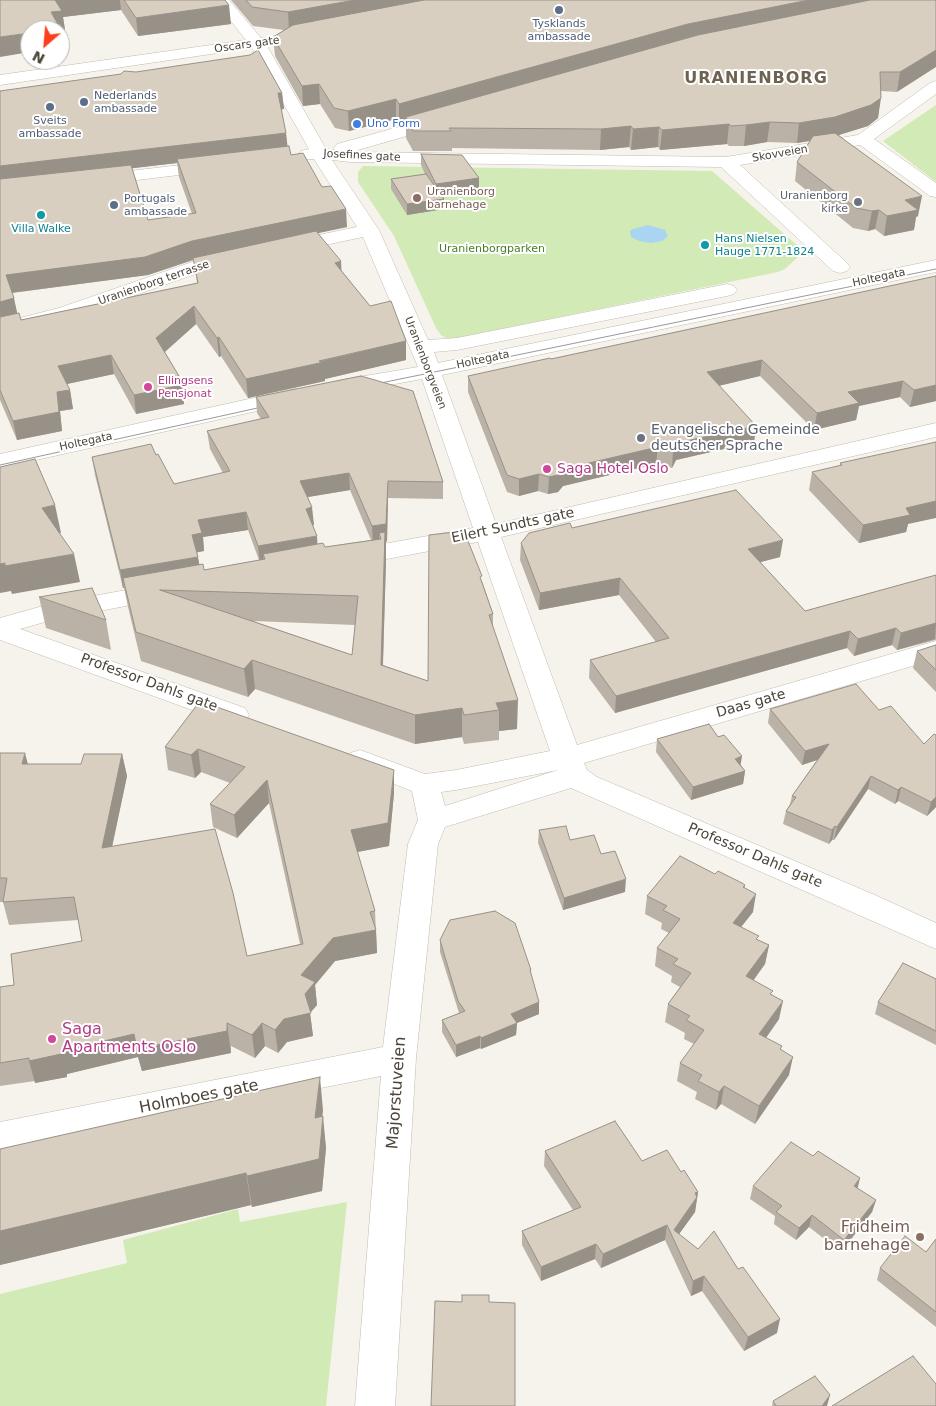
<!DOCTYPE html>
<html>
<head>
<meta charset="utf-8">
<style>
  body { margin:0 }
  #map { position:relative; width:936px; height:1406px; overflow:hidden; background:#f6f3ec; font-family:"DejaVu Sans",sans-serif }
  canvas { display:block }
  .north { position:absolute; left:20px; top:20px; width:50px; height:50px; box-sizing:border-box; background:#fff; border:1px solid #b7b4b0; border-radius:50%; rotate:207deg; font-size:14px; font-weight:700; line-height:20px; text-align:center; color:#4b4439 }
  .north::after { content:''; display:block; margin:auto; width:18px; height:22px; background:#fc3f1d; clip-path:polygon(50% 0,100% 100%,50% 72%,0 100%) }
</style>
</head>
<body>
<div id="map">
<canvas width="936" height="1406"></canvas>
<div class="north">N</div>
</div>
<script>
const ctx = document.querySelector('canvas').getContext('2d');
ctx.lineJoin = 'round';
function paint(path, color) { ctx.fillStyle = color; ctx.fill(path, 'evenodd'); }
const toPath = rows => new Path2D(rows.map(r => 'M' + r).join(''));
function strokePath(path, color, width, dash) { ctx.strokeStyle = color; ctx.lineWidth = width; ctx.lineCap = dash ? 'butt' : 'round'; ctx.setLineDash(dash || []); ctx.stroke(path); }
function write(font, color, halo, rows, align = 'center') {
  ctx.font = font + ' "DejaVu Sans",sans-serif'; ctx.lineWidth = 4; ctx.setLineDash([]); ctx.textBaseline = 'middle'; ctx.strokeStyle = halo; ctx.fillStyle = color; for (const [text, x, y, turn = 0] of rows) {
    ctx.save(); ctx.translate(x, y); ctx.rotate((+turn || 0) * Math.PI / 180); ctx.textAlign = isNaN(turn) ? turn : align; if (halo) ctx.strokeText(text, 0, 0); ctx.fillText(text, 0, 0); ctx.restore();
  }
}
const green = toPath([
  [936,105,936,182,883,141],
  [363,166,712,171,798,246,801,254,785,269,778,272,457,338,446,338,441,335,436,328,394,236,358,182,358,172],
  [347,1202,326,1406,0,1406,0,1294,127,1263,123,1240,238,1209,240,1222]
]);
const water = toPath([
  [648,225,665,230,668,236,662,241,651,243,639,241,631,237,630,231,633,229]
]);
const minor = toPath([
  [214,0,229,0,261,38,277,38,279,41,277,44,267,46,326,149,335,150,334,148,337,144,442,115,448,116,451,120,448,124,351,152,726,157,858,135,930,83,936,81,936,94,874,139,936,183,936,197,930,196,860,145,740,165,847,263,850,267,847,271,840,273,833,271,721,167,351,162,332,160,379,230,428,340,457,338,727,284,734,286,737,290,734,294,727,296,457,350,434,352,438,363,936,260,936,272,442,375,496,524,936,423,936,437,501,537,577,745,936,641,936,659,584,763,587,770,597,777,875,895,936,923,936,949,571,788,445,827,438,844,416,1058,395,1406,355,1406,381,1076,0,1152,0,1122,383,1047,408,844,418,820,412,791,350,767,346,760,350,753,360,750,425,774,456,770,550,751,478,542,349,566,340,563,337,558,340,553,349,550,473,528,422,379,341,394,333,392,330,387,333,382,341,380,418,367,363,237,287,253,280,251,277,247,280,243,357,227,314,159,301,159,298,155,301,151,309,149,252,48,0,85,0,75,246,40,214,0],
  [558,770,445,806,441,792,456,790,558,770],
  [214,161,220,162,223,166,220,170,96,185,90,184,87,180,90,176,96,175,214,161],
  [230,253,237,255,240,259,237,263,207,270,73,317,0,335,0,323,59,308,195,261,230,253],
  [294,389,302,391,305,396,302,401,0,468,0,454,294,389],
  [164,583,173,585,177,591,173,597,52,620,20,629,245,708,249,715,245,722,235,724,225,722,0,640,0,618,50,604,164,583]
]);
const tram = toPath([
  [371,385,936,269],
  [0,465,271,405]
]);
const wall = toPath([
  [0,0,225,0,231,24,138,36,121,10,63,17,65,30,60,30,63,47,60,48,60,30],
  [231,0,936,0,897,92,881,91,878,118,868,126,839,135,918,216,916,217,914,230,884,236,875,229,868,231,853,228,795,181,797,162,810,141,797,143,767,142,744,146,729,146,727,144,660,150,658,147,631,150,629,147,600,150,452,148,452,151,413,151,406,138,406,123,399,124,396,119,349,131,335,128,320,104,303,106,275,56,273,37,284,30,253,26],
  [0,91,282,93,284,109,281,109,286,133,287,147,291,155,322,187,347,227,318,233,341,270,370,306,406,341,406,360,325,379,325,381,248,398,221,356,219,357,196,324,165,352,179,376,180,382,182,385,184,404,136,414,114,374,67,384,70,390,73,409,60,411,62,431,17,440,0,400],
  [177,163,179,177,192,214,148,220,132,168],
  [194,260,197,283,21,320,17,313,12,293,148,275],
  [421,154,479,178,479,189,441,194,444,199,444,209,407,215,391,189,391,179,425,174,421,165],
  [936,276,936,401,910,407,900,397,859,406,856,420,814,430,760,376,719,386,756,426,754,442,676,460,672,468,656,464,563,486,558,492,548,494,538,491,519,496,507,492,468,392,468,376,551,359],
  [256,397,443,482,443,499,388,498,387,541,386,542,386,560,383,665,428,681,482,581,493,614,493,628,517,729,499,731,499,740,464,744,462,737,415,744,255,689,248,697,141,661,128,607,124,588,123,588,95,475,92,457,156,455,174,484,223,473,210,449,207,431,261,419,257,413],
  [350,490,371,540,325,547,317,544,312,525,314,525,308,497],
  [248,530,259,560,204,570,199,565,197,552,204,551,203,537],
  [253,621,355,625,352,655],
  [840,463,908,524,906,532,859,543,809,490,812,472,840,466],
  [572,528,780,557,760,562,805,611,936,575,936,640,897,650,892,645,854,656,847,648,615,713,589,678,590,660,656,642,619,595,539,610,520,560,521,543],
  [39,597,106,620,111,650,46,628],
  [936,645,936,692,913,668,917,651],
  [200,701,394,793,389,846,357,852,375,911,377,953,335,961,315,985,317,1005,310,1013,313,1036,287,1042,278,1053,265,1046,255,1058,231,1046,231,1053,142,1071,138,1057,67,1074,67,1077,35,1083,35,1081,0,1086,0,987,14,985,82,941,78,920,9,925,3,902,0,902,0,753,28,764,81,764,122,754,127,776,112,846,247,956,300,944,269,803,237,838,213,827,210,804,230,783,201,772,195,778,168,770,165,747],
  [770,709,879,710,924,744,936,735,936,807,927,816,898,801,895,804,868,789,834,840,832,840,829,844,783,824,786,811,790,804,792,796,817,760,802,765,768,723],
  [657,739,741,765,745,771,743,784,691,800,656,752],
  [539,830,570,840,601,854,625,892,563,910,538,843],
  [715,874,745,885,745,888,753,912,741,927,758,940,769,945,765,964,753,980,772,995,779,1019,766,1038,781,1050,789,1075,755,1124,721,1104,716,1110,695,1099,697,1092,677,1081,680,1063,694,1044,684,1039,685,1033,665,1022,668,1004,680,987,671,982,672,976,655,966,657,948,669,933,661,929,662,923,645,914,647,896],
  [440,940,531,975,539,1002,539,1014,517,1023,516,1035,481,1049,480,1048,456,1057,442,1032,442,1020,459,1013,440,952],
  [936,979,936,1045,875,1014,878,1002],
  [323,1110,322,1116,326,1148,322,1191,252,1207,251,1205,0,1265,0,1149],
  [545,1151,642,1161,681,1172,698,1192,695,1212,679,1234,777,1333,744,1351,702,1291,691,1296,665,1240,601,1268,595,1259,541,1281,522,1245,522,1231,573,1210,544,1166],
  [753,1186,857,1188,876,1200,872,1212,841,1252,809,1227,796,1240,774,1224,775,1216,750,1199],
  [936,1239,936,1327,877,1280,880,1268,926,1252],
  [773,1401,827,1406,772,1406]
]);
const shadedWall = toPath([
  [55,0,120,0,121,10,63,17,65,30,60,30,63,47,60,48,60,30,47,30],
  [355,0,458,0,289,31,288,12],
  [809,0,897,0,406,117,406,123,399,124,399,104,688,24],
  [229,5,231,24,138,36,136,18],
  [30,33,30,52,0,57,0,37],
  [936,50,936,67,897,92,900,72],
  [319,84,320,104,303,106,302,86],
  [278,93,282,93,284,109,279,110],
  [881,98,878,118,868,126,832,137,797,143,799,123],
  [396,99,396,119,349,131,348,111],
  [770,122,767,142,744,146,746,125],
  [729,124,727,144,660,150,662,130],
  [631,126,629,147,600,150,601,129],
  [659,127,658,147,631,150,633,129],
  [286,133,288,150,177,159,177,163,0,184,0,166],
  [479,178,479,189,437,195,436,184],
  [922,196,918,216,916,217,914,230,884,236,887,216,905,200],
  [444,199,444,209,407,215,407,204],
  [346,209,347,227,195,259,148,275,10,293,6,275,192,241],
  [879,210,875,229,868,231,872,211],
  [341,261,342,280,335,263],
  [14,298,18,317,0,321,0,302],
  [194,306,196,324,159,357,156,338],
  [219,337,221,356,219,357,217,338],
  [406,341,406,360,325,379,325,381,248,398,246,379],
  [111,355,114,374,62,385,58,366],
  [762,360,760,376,705,389,707,372],
  [177,376,179,376,180,385,182,385,184,404,136,414,134,395],
  [903,381,900,397,859,406,856,420,814,430,817,413,848,392],
  [936,385,936,401,910,407,914,390],
  [70,390,73,409,60,411,62,431,17,440,13,421,57,392],
  [756,426,754,442,676,460,672,468,673,451,677,443],
  [658,447,656,464,563,486,558,492,548,494,549,477,563,469],
  [349,473,350,490,302,498,300,481],
  [539,474,538,491,519,496,519,479],
  [388,481,388,498,387,541,386,542,386,560,382,693,381,665,381,539,379,533,379,543,373,544,372,526],
  [936,501,936,518,908,524,906,532,859,543,863,525,906,508],
  [55,505,61,533,48,535,42,508],
  [312,507,314,525,307,526,306,509],
  [246,512,248,530,203,537,204,551,194,553,192,535,198,520],
  [317,536,318,554,265,559,263,554,264,563,260,564,258,546],
  [783,540,780,557,746,566,748,549],
  [74,554,80,582,12,594,11,591,0,593,0,564],
  [198,557,201,574,123,578,124,588,123,588,120,570],
  [620,578,619,595,539,610,540,593],
  [936,623,935,639,897,650,901,633],
  [896,628,892,645,854,656,858,639],
  [850,631,847,648,615,713,616,696],
  [252,660,255,689,248,697,244,669],
  [518,700,517,729,499,731,499,710,496,703],
  [462,708,462,737,415,744,415,715],
  [829,744,826,757,802,765,805,751],
  [198,749,201,772,195,778,191,755],
  [25,753,31,776,22,764],
  [122,754,127,776,107,871,102,848],
  [742,756,740,769,735,759],
  [394,770,394,793,389,846,352,853,351,830],
  [745,771,743,784,691,800,693,787],
  [871,776,868,789,834,840,837,827],
  [267,780,269,803,237,838,234,815],
  [901,787,898,801,895,804,898,790],
  [936,797,936,807,927,816,931,802],
  [835,826,832,840,829,844,832,830],
  [626,879,625,892,563,910,564,898],
  [756,894,753,912,730,941,733,923],
  [376,930,377,953,335,961,315,985,317,1005,310,1013,313,1036,287,1042,278,1053,275,1030,301,975,333,938],
  [769,945,765,964,743,995,746,976],
  [783,1001,779,1019,756,1052,759,1034],
  [539,1002,539,1014,517,1023,516,1035,481,1049,481,1038,511,1014],
  [227,1023,231,1053,142,1071,138,1057,67,1074,67,1077,35,1083,29,1061,61,1051,134,1034],
  [262,1023,265,1046,255,1058,252,1035],
  [480,1036,480,1048,456,1057,456,1045],
  [793,1057,789,1075,755,1124,759,1106],
  [320,1077,323,1110,318,1150,315,1118],
  [724,1086,721,1104,716,1110,719,1092],
  [323,1116,326,1148,322,1191,252,1207,247,1176],
  [246,1173,251,1205,0,1265,0,1231],
  [860,1178,857,1191,854,1186],
  [698,1192,695,1212,674,1241,674,1230,695,1193],
  [876,1200,872,1212,841,1252,844,1240],
  [812,1215,809,1227,796,1240,799,1228],
  [667,1225,665,1240,601,1268,603,1254],
  [596,1244,595,1259,541,1281,541,1267],
  [704,1276,702,1291,691,1296,693,1281],
  [780,1319,777,1333,744,1351,748,1337],
  [830,1395,827,1406,822,1406]
]);
const building = toPath([
  [0,0,55,0,62,11,51,12,60,28,47,30,30,30,30,33,0,37,0,0],
  [124,0,225,0,229,5,136,18,124,0],
  [246,0,355,0,288,12,252,7,246,0],
  [424,0,809,0,688,24,399,104,396,99,348,111,334,108,319,84,302,86,273,37,293,25,424,0],
  [870,0,936,0,936,50,900,72,880,72,881,98,871,105,835,117,799,123,770,122,746,125,731,126,729,124,662,130,659,127,633,129,631,126,601,129,449,128,451,131,413,131,406,117,698,35,870,0],
  [258,50,282,93,278,93,286,133,0,166,0,91,121,74,124,71,136,72,250,55,258,50],
  [835,133,922,196,905,200,918,210,887,216,879,210,872,211,856,208,797,162,813,136,835,133],
  [289,146,291,155,303,153,322,187,331,186,346,209,192,241,145,257,6,275,14,298,0,302,0,179,131,165,148,220,196,213,177,159,289,146],
  [421,154,462,155,479,178,436,184,421,154],
  [426,174,444,199,407,204,391,179,426,174],
  [316,231,341,261,335,263,370,306,391,301,406,341,319,361,324,362,246,379,219,337,217,338,194,306,156,338,179,376,177,376,182,385,134,395,111,355,58,366,70,390,57,392,59,412,13,421,0,390,0,317,19,313,21,320,198,283,193,258,316,231],
  [936,276,936,385,914,390,903,381,848,392,859,403,817,413,762,360,707,372,756,426,677,443,673,451,658,447,563,469,558,475,549,477,539,474,519,479,507,475,468,376,550,358,551,359,936,276],
  [361,376,413,391,443,482,388,481,386,524,372,526,349,473,300,481,312,507,306,509,317,536,258,546,246,512,198,520,202,533,192,535,198,557,120,570,92,457,151,444,156,455,158,454,174,484,230,471,207,431,269,417,256,397,361,376],
  [936,442,936,501,906,508,910,515,863,525,812,472,842,465,840,463,936,442],
  [35,459,55,505,42,508,74,554,5,566,5,563,0,564,0,467,35,459],
  [736,490,783,540,748,549,805,611,936,575,936,623,901,633,896,628,858,639,850,631,616,696,590,660,669,638,620,578,540,593,521,543,529,533,570,523,572,528,736,490],
  [464,531,482,576,480,577,493,614,489,615,518,700,496,703,499,710,464,715,462,708,415,715,252,660,244,669,136,632,123,578,203,564,204,570,265,559,263,554,323,543,325,547,381,539,379,533,385,532,381,665,428,681,429,535,464,531],
  [160,590,358,596,352,655,160,590],
  [92,588,106,620,39,597,92,588],
  [936,645,936,670,917,651,936,645],
  [856,684,879,710,891,706,924,744,934,734,936,735,936,797,931,802,901,787,898,790,871,776,837,827,835,826,832,830,786,811,796,797,792,796,829,744,805,751,770,709,856,684],
  [200,701,394,770,388,823,351,830,375,911,370,912,376,930,333,938,301,975,315,982,305,994,311,1013,284,1019,275,1030,262,1023,252,1035,227,1023,227,1031,137,1049,134,1034,61,1051,61,1054,29,1061,29,1058,0,1063,0,987,14,985,11,954,82,941,74,897,3,902,7,878,0,878,0,753,25,753,22,764,81,764,84,754,122,754,102,848,215,829,233,893,247,956,303,944,267,780,234,815,210,804,245,767,198,749,191,755,165,747,200,701],
  [709,724,718,737,724,735,742,756,735,759,745,771,693,787,657,739,709,724],
  [566,826,570,840,594,835,601,854,615,851,626,879,564,898,539,830,566,826],
  [680,856,715,874,718,871,742,883,745,885,743,887,756,894,733,923,759,936,756,939,769,945,746,976,773,991,770,994,783,1001,759,1034,782,1046,780,1049,793,1057,759,1106,724,1086,719,1092,698,1081,702,1075,680,1063,704,1030,686,1020,690,1016,668,1004,691,973,673,964,678,959,657,948,680,919,663,910,667,906,647,896,680,856],
  [495,911,515,923,531,970,530,970,539,1002,511,1014,517,1023,481,1038,480,1036,456,1045,442,1020,465,1011,458,1001,440,940,450,920,495,911],
  [903,963,936,979,936,1031,878,1002,903,963],
  [320,1077,315,1118,323,1116,319,1159,247,1176,246,1173,0,1231,0,1149,320,1077],
  [615,1121,642,1161,667,1150,681,1172,684,1170,698,1192,695,1193,697,1197,674,1230,698,1249,714,1231,738,1269,743,1267,780,1319,748,1337,704,1276,693,1281,667,1225,603,1254,596,1244,541,1267,522,1231,581,1207,545,1151,615,1121],
  [791,1142,813,1156,818,1151,860,1178,854,1186,876,1200,844,1240,812,1215,799,1228,776,1212,782,1206,753,1186,791,1142],
  [905,1236,926,1252,936,1239,936,1312,880,1268,905,1236],
  [462,1295,489,1295,489,1302,515,1303,515,1406,431,1406,435,1301,462,1302,462,1295],
  [913,1356,936,1384,936,1406,832,1406,913,1356],
  [815,1376,830,1395,822,1406,776,1406,773,1401,815,1376]
]);
const markers = [
  [559,10,5,"#5c6f8a"],
  [84,102,5,"#5c6f8a"],
  [50,107,5,"#5c6f8a"],
  [357,124,5,"#3f7fe0"],
  [417,198,5,"#8d6e63"],
  [858,202,5,"#6b7280"],
  [114,205,5,"#5c6f8a"],
  [41,215,5,"#0f9aa8"],
  [705,245,5,"#0f9aa8"],
  [148,387,5,"#d1479c"],
  [641,438,5,"#6b7280"],
  [547,469,5,"#d1479c"],
  [52,1039,5,"#d1479c"],
  [920,1237,5,"#8d6e63"]
];
const farServicenames = [
  ["Tysklands",559,24],
  ["ambassade",559,37],
  ["Nederlands",94,96,"left"],
  ["ambassade",94,109,"left"],
  ["Sveits",50,121],
  ["ambassade",50,134],
  ["Portugals",124,199,"left"],
  ["ambassade",124,212,"left"]
];
const farStreetnames = [
  ["Oscars gate",247,45,-8],
  ["Skovveien",780,154,-10],
  ["Josefines gate",362,156,3],
  ["Holtegata",879,278,-12],
  ["Uranienborg terrasse",154,283,-19],
  ["Holtegata",483,360,-12],
  ["Uranienborgveien",425,363,69],
  ["Holtegata",86,442,-12]
];
const farShopnames = [
  ["Uno Form",367,124]
];
const farEducationnames = [
  ["Uranienborg",427,192],
  ["barnehage",427,205]
];
const farWorshipnames = [
  ["Uranienborg",848,196],
  ["kirke",848,209]
];
const farCulturenames = [
  ["Villa Walke",41,229],
  ["Hans Nielsen",715,239,"left"],
  ["Hauge 1771-1824",715,252,"left"]
];
const farParknames = [
  ["Uranienborgparken",492,249]
];
const farHotelnames = [
  ["Ellingsens",158,381],
  ["Pensjonat",158,394]
];
const worshipNames = [
  ["Evangelische Gemeinde",651,430],
  ["deutscher Sprache",651,446]
];
const hotelNames = [
  ["Saga Hotel Oslo",557,469]
];
const streetNames = [
  ["Eilert Sundts gate",513,526,-12],
  ["Professor Dahls gate",149,683,20],
  ["Daas gate",751,704,-16],
  ["Professor Dahls gate",755,856,23]
];
const farDistrictnames = [
  ["URANIENBORG",756,79]
];
const nearHotelnames = [
  ["Saga",62,1030],
  ["Apartments Oslo",62,1048]
];
const nearStreetnames = [
  ["Majorstuveien",397,1093,-86],
  ["Holmboes gate",199,1097,-11]
];
const nearEducationnames = [
  ["Fridheim",910,1228],
  ["barnehage",910,1246]
];
paint(green, '#d2eab5');
paint(water, '#a9d4f2');
strokePath(minor, '#c2bbae', 1);
paint(minor, '#fff');
strokePath(tram, '#9a9a9a', 1);
paint(wall, '#bab2a6');
paint(shadedWall, '#979187');
paint(building, '#d8cfc1');
strokePath(building, '#979187', 1);
for (const [x, y, r, color] of markers) { const dot = new Path2D(); dot.arc(x, y, r, 0, 2 * Math.PI); ctx.fillStyle = color; ctx.fill(dot); strokePath(dot, '#fff', 2); }
write('11px', '#4e5e75', '#fff', farServicenames);
write('11px', '#4b4439', '#fff', farStreetnames);
write('11px', '#366cbe', '#fff', farShopnames, 'left');
write('11px', '#785e54', '#fff', farEducationnames, 'left');
write('11px', '#5b616d', '#fff', farWorshipnames, 'right');
write('11px', '#0d838f', '#fff', farCulturenames);
write('11px', '#4a7f2a', '#fff', farParknames);
write('11px', '#b23c85', '#fff', farHotelnames, 'left');
write('14px', '#5b616d', '#fff', worshipNames, 'left');
write('14px', '#b23c85', '#fff', hotelNames, 'left');
write('14px', '#4b4439', '#fff', streetNames);
ctx.letterSpacing = '1px';
write('bold 16px', '#6e6250', '#fff', farDistrictnames);
ctx.letterSpacing = '0px';
write('16px', '#b23c85', '#fff', nearHotelnames, 'left');
write('16px', '#4b4439', '#fff', nearStreetnames);
write('16px', '#785e54', '#fff', nearEducationnames, 'right');
</script>
</body>
</html>
